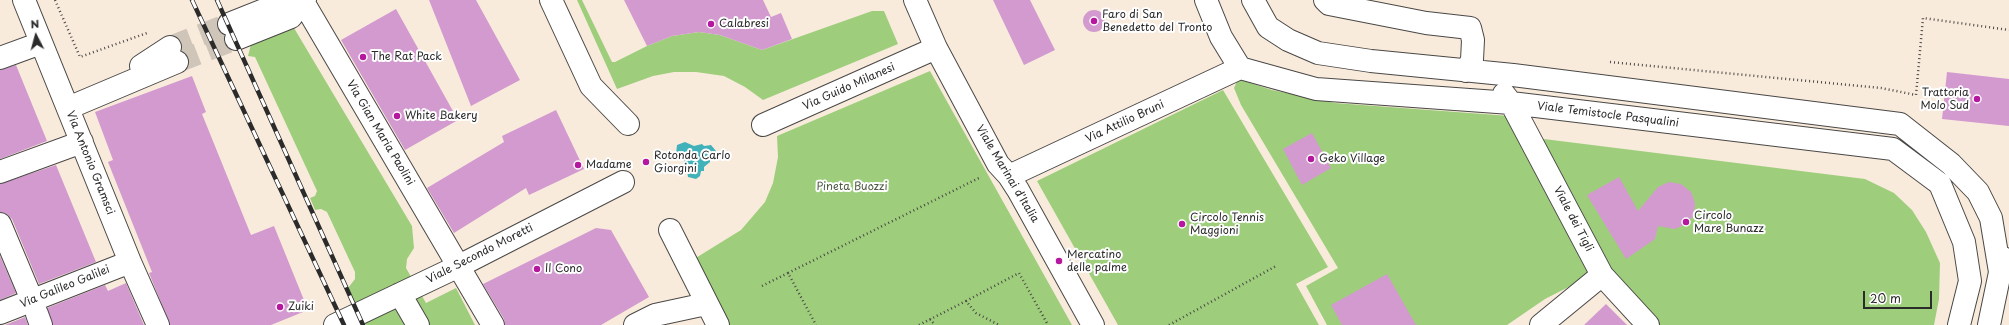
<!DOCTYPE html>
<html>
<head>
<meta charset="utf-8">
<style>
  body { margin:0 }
  #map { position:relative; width:2009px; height:325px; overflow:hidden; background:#f9ebdc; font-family:"Playpen Sans",sans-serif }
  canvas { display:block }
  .north { position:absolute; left:16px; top:16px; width:40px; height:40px; -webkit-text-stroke:3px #fff; paint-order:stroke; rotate:354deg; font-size:11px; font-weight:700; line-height:16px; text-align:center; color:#2b2b2b }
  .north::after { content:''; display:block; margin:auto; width:14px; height:18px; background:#2b2b2b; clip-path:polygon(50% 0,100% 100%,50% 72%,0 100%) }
  .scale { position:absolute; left:1863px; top:291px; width:69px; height:18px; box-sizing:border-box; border:2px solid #2b2b2b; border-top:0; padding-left:5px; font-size:12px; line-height:14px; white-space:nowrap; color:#2b2b2b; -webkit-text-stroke:3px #fff; paint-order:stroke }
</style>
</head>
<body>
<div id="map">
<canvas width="2009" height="325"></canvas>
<div class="north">N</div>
<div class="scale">20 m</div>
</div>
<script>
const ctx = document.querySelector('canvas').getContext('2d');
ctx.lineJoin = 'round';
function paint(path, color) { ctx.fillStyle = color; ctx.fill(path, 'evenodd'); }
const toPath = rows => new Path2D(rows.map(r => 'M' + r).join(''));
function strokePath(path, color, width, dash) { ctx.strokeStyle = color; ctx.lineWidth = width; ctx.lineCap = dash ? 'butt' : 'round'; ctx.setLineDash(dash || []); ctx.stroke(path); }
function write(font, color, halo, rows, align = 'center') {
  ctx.font = font + ' "Playpen Sans",sans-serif'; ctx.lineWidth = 4; ctx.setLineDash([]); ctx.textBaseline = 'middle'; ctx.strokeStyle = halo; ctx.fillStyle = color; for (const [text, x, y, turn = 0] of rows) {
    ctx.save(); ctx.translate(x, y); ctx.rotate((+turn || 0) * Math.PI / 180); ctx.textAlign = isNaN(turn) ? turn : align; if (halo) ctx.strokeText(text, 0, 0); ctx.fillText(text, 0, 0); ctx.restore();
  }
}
const green = toPath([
  [577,0,582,0,612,62,615,62,647,46,672,36,699,32,720,35,762,50,872,11,884,11,898,44,763,100,745,87,724,76,696,72,674,72,653,76,617,89],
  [294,28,412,226,414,248,407,259,406,268,426,303,456,288,475,325,366,325,348,288,355,279,355,272,327,212,321,209,315,210,310,198,315,196,317,191,255,57,248,56,251,44],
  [930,71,1072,325,718,325,686,264,741,230,765,202,773,183,778,157,777,136],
  [1238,79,1272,90,1335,103,1510,116,1594,274,1545,299,1507,325,1327,325,1306,286,1338,268,1241,105,1234,88],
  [1223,90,1328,267,1296,284,1319,325,1118,325,1037,181],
  [1536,138,1865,179,1894,193,1912,210,1926,232,1940,263,1939,299,1934,325,1660,325,1609,274]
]);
const water = toPath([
  [685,142,694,146,702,144,704,146,711,145,716,151,715,156,710,159,710,162,704,167,704,171,701,171,700,176,696,179,688,177,687,170,685,169,684,161,680,159,680,157,676,154,677,145]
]);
const building = toPath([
  [429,0,476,0,520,80,471,106],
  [624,0,763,0,771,17,781,13,792,39,762,50,720,35,699,32,672,36,647,46],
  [993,0,1030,0,1055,50,1024,65],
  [396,9,458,120,405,150,341,40],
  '1083 21a11 11 0 1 1 22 0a11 11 0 1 1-22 0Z',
  [16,65,47,141,0,159,0,70],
  [1947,72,2009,79,2009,126,1942,119],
  [192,76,206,112,202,114,251,235,274,226,308,310,271,325,170,325,149,273,152,272,108,162,113,160,95,112],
  [556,110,584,169,529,195,526,188,454,233,427,188,504,142,502,136],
  [1312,133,1331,168,1302,185,1283,149],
  [56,165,96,262,39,284,12,219,7,214,0,212,0,184],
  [1619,177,1638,211,1658,187,1669,182,1681,184,1691,192,1695,203,1694,215,1686,224,1675,229,1658,226,1655,239,1626,259,1587,195],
  [596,228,611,230,649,297,601,325,505,325,504,319,483,284],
  [0,256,16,293,0,300],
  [1387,274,1416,325,1342,325,1331,305],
  [126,283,144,325,53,325,47,308,105,285,108,291],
  [1606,304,1627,325,1584,325],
  [25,317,28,325,2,325,5,325]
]);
const minorTunnel = toPath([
  [170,47,229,24],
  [177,62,236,39]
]);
const path = toPath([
  [55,0,80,57,147,33],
  [1610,62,1881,88,1916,95,1923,18,2009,30],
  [788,273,981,177],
  [762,286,788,273,816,325],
  [966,301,1019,273,1048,325],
  [930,319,935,325],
  [919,325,966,301,976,313,999,325],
  [1169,325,1276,266]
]);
const minor = toPath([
  [24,0,130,262,158,325],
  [302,0,493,325],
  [551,0,591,86,628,124],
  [915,0,936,48,998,164,1009,176,1018,190,1093,325],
  [1206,0,1221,37,1240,68,1316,89,1511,103,1893,149,1940,184,1964,242,1970,281,1959,325],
  [1253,0,1268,27,1288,40,1318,53,1371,61,1513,75,1900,124,1951,164,1978,192,1991,218,2000,272],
  [1325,0,1329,4,1426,23,1470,28,1473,40,1472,60,1466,71],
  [229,24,284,2,305,0],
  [236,39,291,17,302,1],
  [0,58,41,43],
  [141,66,170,47],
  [1504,94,1511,103,1602,275,1648,325],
  [68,108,177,62],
  [763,125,936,48],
  [0,172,82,142],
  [1009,176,1240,68],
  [0,224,32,300],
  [670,230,718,325],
  [400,294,418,325],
  [0,313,130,262],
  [37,314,41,325],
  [335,325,459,266,623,182],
  [635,325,655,315,706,304],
  [1541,325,1602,275],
  [1989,325,2003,258]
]);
const rail = toPath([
  [192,0,344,325],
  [217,0,363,325]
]);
const markers = [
  [1094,21,4,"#b5179e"],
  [711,24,4,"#b5179e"],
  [363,57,4,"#b5179e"],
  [1977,99,4,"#b5179e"],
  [397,116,4,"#b5179e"],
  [1311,159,4,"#b5179e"],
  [646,162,4,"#b5179e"],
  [578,165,4,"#b5179e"],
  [1686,222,4,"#b5179e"],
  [1182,224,4,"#b5179e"],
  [1059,261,4,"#b5179e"],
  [537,269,4,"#b5179e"],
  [280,307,4,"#b5179e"]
];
const poiNames = [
  ["Faro di San",1102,15],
  ["Benedetto del Tronto",1102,28],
  ["Calabresi",719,24],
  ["The Rat Pack",371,57],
  ["Trattoria",1969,93,"right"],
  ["Molo Sud",1969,106,"right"],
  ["White Bakery",405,116],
  ["Rotonda Carlo",654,156],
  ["Giorgini",654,169],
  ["Geko Village",1319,159],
  ["Madame",586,165],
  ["Circolo",1694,216],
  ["Mare Bunazz",1694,229],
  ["Circolo Tennis",1190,218],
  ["Maggioni",1190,231],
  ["Mercatino",1067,255],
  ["delle palme",1067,268],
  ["Il Cono",545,269],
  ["Zuiki",288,307]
];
const streetNames = [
  ["Via Guido Milanesi",849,87,-24],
  ["Viale Temistocle Pasqualini",1608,115,7],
  ["Via Attilio Bruni",1125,122,-25],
  ["Via Gian Maria Paolini",380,133,59],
  ["Via Antonio Gramsci",90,163,68],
  ["Viale Marinai d'Italia",1007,174,59],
  ["Viale dei Tigli",1573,219,62],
  ["Viale Secondo Moretti",480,254,-27],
  ["Via Galileo Galilei",65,287,-22]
];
const parkNames = [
  ["Pineta Buozzi",852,187]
];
paint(green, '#9ece7c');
paint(water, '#41b1ba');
paint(building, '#d29acf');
strokePath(minorTunnel, '#d0c5b9', 22, [22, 11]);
strokePath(minor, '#4a4846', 24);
strokePath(path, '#4a4846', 2.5, [1, 3]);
strokePath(minor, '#fff', 22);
strokePath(rail, '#2b2b2b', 4.5);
strokePath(rail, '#fff', 3, [9]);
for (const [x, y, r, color] of markers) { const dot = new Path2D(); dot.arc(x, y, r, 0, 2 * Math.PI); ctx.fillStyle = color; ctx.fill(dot); strokePath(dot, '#fff', 1.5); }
write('11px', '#2b2b2b', '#fff', poiNames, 'left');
write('11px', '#2b2b2b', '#fff', streetNames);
write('11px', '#4e5c43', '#fff', parkNames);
</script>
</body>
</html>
